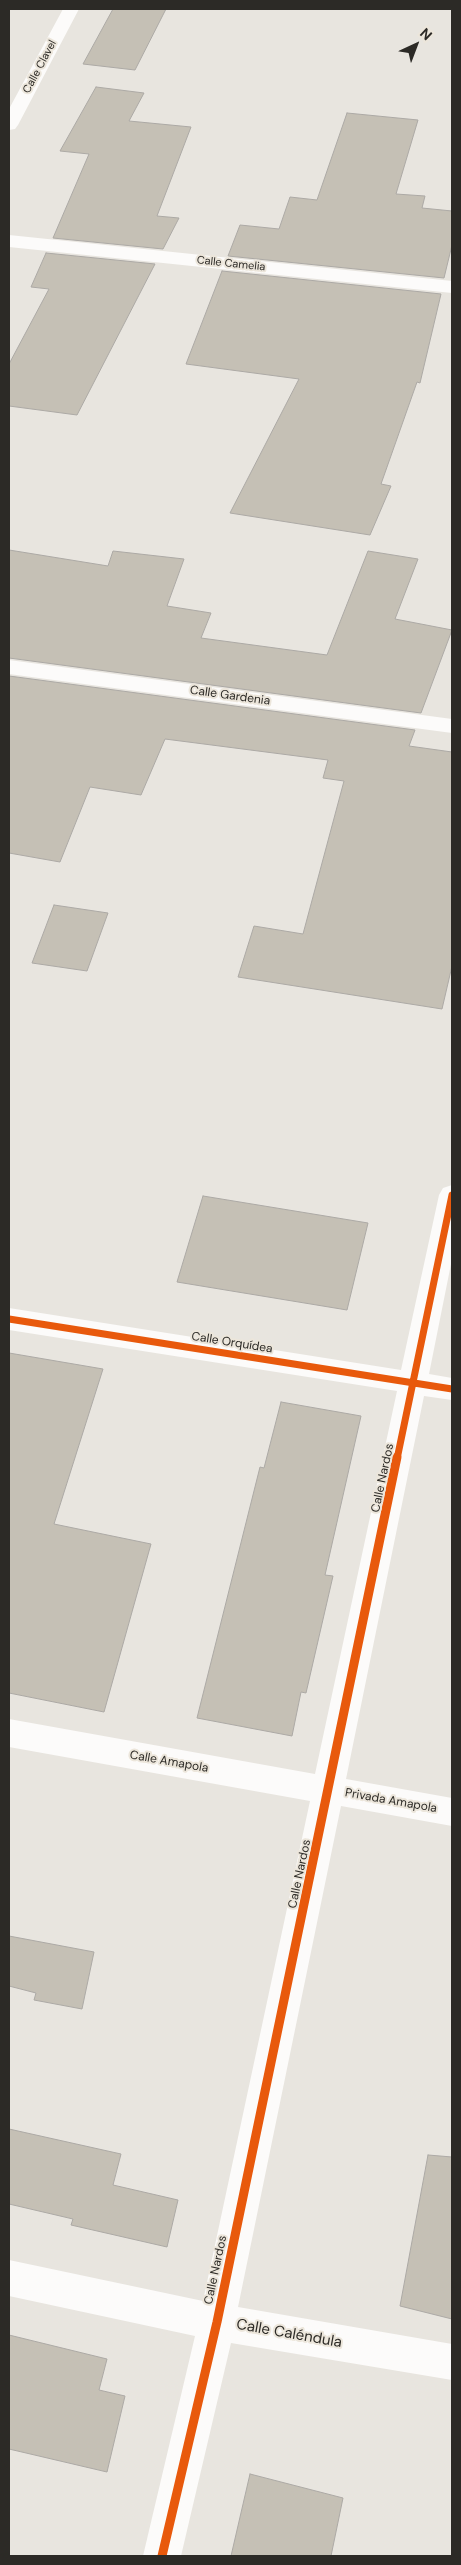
<!DOCTYPE html>
<html>
<head>
<meta charset="utf-8">
<style>
  body { margin:0 }
  #map { position:relative; width:461px; height:2565px; overflow:hidden; background:#e8e5df; font-family:"DM Sans",sans-serif }
  canvas { display:block }
  .frame { position:absolute; inset:0; border:10px solid #2c2a26; pointer-events:none }
  .north { position:absolute; left:391px; top:20px; width:50px; height:50px; -webkit-text-stroke:4px #ece6db; paint-order:stroke; rotate:43deg; font-size:14px; font-weight:700; line-height:20px; text-align:center; color:#2c2a26 }
  .north::after { content:''; display:block; margin:auto; width:18px; height:22px; background:#2c2a26; clip-path:polygon(50% 0,100% 100%,50% 72%,0 100%) }
</style>
</head>
<body>
<div id="map">
<canvas width="461" height="2565"></canvas>
<div class="frame"></div>
<div class="north">N</div>
</div>
<script>
const ctx = document.querySelector('canvas').getContext('2d');
ctx.lineJoin = 'round';
function paint(path, color) { ctx.fillStyle = color; ctx.fill(path, 'evenodd'); }
const toPath = rows => new Path2D(rows.map(r => 'M' + r).join(''));
function strokePath(path, color, width, dash) { ctx.strokeStyle = color; ctx.lineWidth = width; ctx.lineCap = dash ? 'butt' : 'round'; ctx.setLineDash(dash || []); ctx.stroke(path); }
function write(font, color, halo, rows, align = 'center') {
  ctx.font = font + ' "DM Sans",sans-serif'; ctx.lineWidth = 4; ctx.setLineDash([]); ctx.textBaseline = 'middle'; ctx.strokeStyle = halo; ctx.fillStyle = color; for (const [text, x, y, turn = 0] of rows) {
    ctx.save(); ctx.translate(x, y); ctx.rotate((+turn || 0) * Math.PI / 180); ctx.textAlign = isNaN(turn) ? turn : align; if (halo) ctx.strokeText(text, 0, 0); ctx.fillText(text, 0, 0); ctx.restore();
  }
}
const building = toPath([
  [113,9,166,9,135,70,83,64,113,9],
  [96,87,144,93,129,121,191,127,157,216,179,218,163,249,53,238,89,154,60,151,96,87],
  [347,113,418,120,396,194,425,196,422,208,452,211,452,245,444,278,228,256,240,225,279,229,290,197,317,200,347,113],
  [46,253,155,264,77,415,9,406,9,364,49,289,31,287,46,253],
  [222,271,441,294,420,383,417,382,381,484,391,486,370,535,230,513,299,379,186,364,222,271],
  [9,550,108,566,113,551,184,559,167,606,211,613,201,638,327,655,368,551,418,559,395,619,452,630,421,713,9,658,9,550],
  [9,676,415,730,409,746,452,752,452,966,442,1009,238,977,254,926,303,934,344,781,323,778,328,760,165,739,141,795,90,787,60,862,9,853,9,676],
  [54,905,108,913,87,971,32,963,54,905],
  [203,1196,368,1223,347,1310,177,1282,203,1196],
  [9,1353,103,1369,54,1524,151,1544,104,1712,9,1693,9,1353],
  [281,1402,361,1416,325,1575,333,1576,306,1693,301,1692,292,1736,197,1718,260,1467,264,1468,281,1402],
  [9,1936,94,1952,82,2009,34,2000,36,1993,9,1986,9,1936],
  [9,2129,121,2154,113,2185,178,2200,167,2247,71,2225,73,2219,9,2204,9,2129],
  [428,2155,452,2157,452,2319,400,2306,428,2155],
  [9,2335,107,2359,99,2390,125,2396,107,2472,9,2449,9,2335],
  [250,2474,343,2498,331,2556,231,2556,250,2474]
]);
const street = toPath([
  [63,9,79,9,18,125,15,129,9,130,9,109,63,9],
  [9,235,452,281,452,293,9,247,9,235],
  [9,660,452,719,452,733,9,674,9,660],
  [452,1185,452,1259,429,1374,452,1378,452,1400,424,1396,346,1779,452,1798,452,1826,341,1806,238,2307,452,2344,452,2380,231,2343,181,2556,143,2556,195,2336,9,2296,9,2260,203,2301,310,1801,9,1747,9,1719,315,1774,397,1391,9,1330,9,1308,401,1370,439,1195,443,1188,452,1185]
]);
const cyclewayFar1 = toPath([
  [9,1319,452,1389],
  [397,1459,452,1195]
]);
const cycleway = toPath([
  [162,2556,217,2322,397,1457]
]);
const farStreetnames = [
  ["Calle Clavel",40,67,-62],
  ["Calle Camelia",231,264,6]
];
const streetNames = [
  ["Calle Gardenia",230,696,8],
  ["Calle Orquídea",232,1343,9],
  ["Calle Nardos",383,1478,-78],
  ["Calle Amapola",169,1762,10],
  ["Privada Amapola",391,1801,10],
  ["Calle Nardos",300,1874,-78],
  ["Calle Nardos",216,2270,-78]
];
const nearStreetnames = [
  ["Calle Caléndula",289,2334,10]
];
paint(building, '#c5c0b5');
strokePath(building, '#aca9a5', 1);
paint(street, '#fcfbfa');
strokePath(cyclewayFar1, '#e8590c', 7);
strokePath(cycleway, '#e8590c', 9);
write('11px', '#2c2a26', '#ece6db', farStreetnames);
write('12px', '#2c2a26', '#ece6db', streetNames);
write('15px', '#2c2a26', '#ece6db', nearStreetnames);
</script>
</body>
</html>
